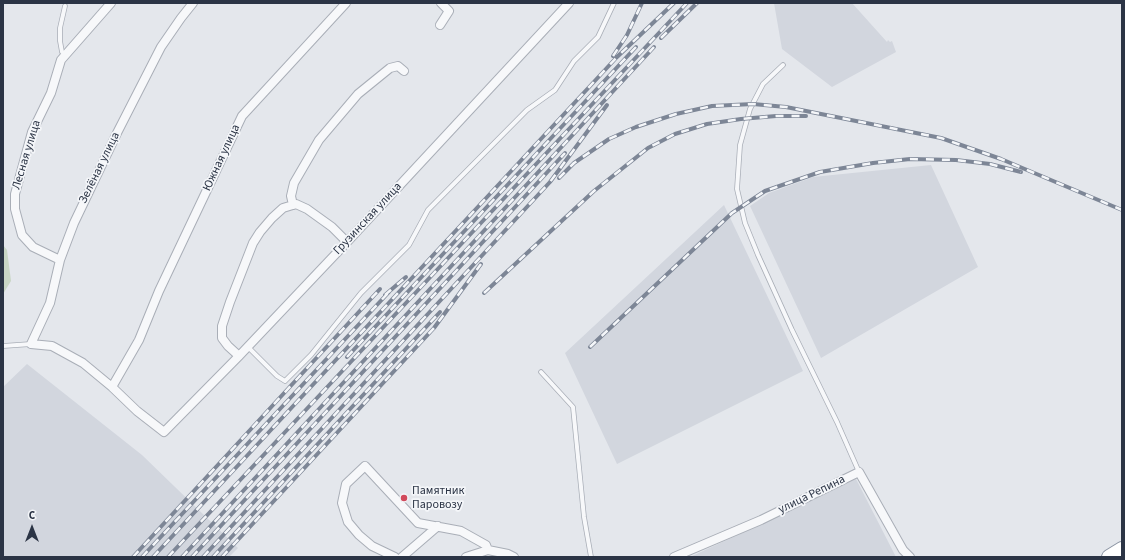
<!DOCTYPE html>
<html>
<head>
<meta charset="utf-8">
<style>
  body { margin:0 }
  #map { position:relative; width:1125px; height:560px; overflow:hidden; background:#e4e7ec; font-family:"Source Sans 3",sans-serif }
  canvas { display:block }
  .frame { position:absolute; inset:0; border:4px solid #2b3445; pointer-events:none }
  .north { position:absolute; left:12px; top:508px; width:40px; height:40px; -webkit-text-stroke:3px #f4f6f9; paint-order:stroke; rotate:0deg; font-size:11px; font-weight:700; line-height:16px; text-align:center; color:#2b3445 }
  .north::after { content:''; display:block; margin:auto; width:14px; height:18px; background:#2b3445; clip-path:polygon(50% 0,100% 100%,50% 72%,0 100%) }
</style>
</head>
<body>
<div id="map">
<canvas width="1125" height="560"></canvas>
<div class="frame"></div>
<div class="north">С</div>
</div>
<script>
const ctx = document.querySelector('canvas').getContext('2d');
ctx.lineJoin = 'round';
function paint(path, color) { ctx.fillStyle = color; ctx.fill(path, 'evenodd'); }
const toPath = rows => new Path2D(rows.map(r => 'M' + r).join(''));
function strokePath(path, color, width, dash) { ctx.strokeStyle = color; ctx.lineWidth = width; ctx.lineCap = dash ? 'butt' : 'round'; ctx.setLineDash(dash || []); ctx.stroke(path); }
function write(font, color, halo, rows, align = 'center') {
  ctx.font = font + ' "Source Sans 3",sans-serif'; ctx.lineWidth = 3.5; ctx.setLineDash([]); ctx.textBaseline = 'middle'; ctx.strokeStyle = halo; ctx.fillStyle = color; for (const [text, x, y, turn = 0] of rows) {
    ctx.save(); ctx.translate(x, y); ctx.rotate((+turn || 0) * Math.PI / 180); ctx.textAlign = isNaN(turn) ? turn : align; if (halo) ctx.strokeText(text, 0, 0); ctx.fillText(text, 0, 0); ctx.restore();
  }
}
const built = toPath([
  [774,3,852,3,887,42,888,40,890,42,892,41,896,52,832,87,782,49],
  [931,165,978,267,821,358,750,206,769,193,813,177],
  [724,205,803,371,617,464,565,353],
  [27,364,142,455,238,548,229,557,3,557,3,387],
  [856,479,896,557,690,557,757,526]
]);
const green = toPath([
  [3,245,7,250,11,281,3,294]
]);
const lane = toPath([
  [65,6,60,28,60,41,62,52,66,54],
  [783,65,763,84,750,109,740,145,737,189,745,223,758,255,792,330,837,422,859,472],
  [3,346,31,344],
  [248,347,277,376,285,381,311,355,361,293,409,245,428,210,527,110,555,90,574,61,598,37,614,3],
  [541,372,573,407,584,517,591,557]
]);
const street = toPath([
  [193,3,181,18,161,47,117,133,74,223,60,260,50,303,31,344,52,346,83,363,112,387,137,411,164,432,239,356,347,242,569,3],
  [440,25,449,11,441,3],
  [293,205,291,196,294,183,319,140,358,94,390,68,398,66,404,71],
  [60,260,33,247,22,235,15,209,15,194,32,132,51,93,61,60,111,3],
  [239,356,228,346,222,338,222,326,230,302,253,243,260,232,272,218,283,208,296,204,307,209,332,227,347,242],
  [112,387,139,340,159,291,242,116,346,3],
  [395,557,372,546,359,535,348,522,342,503,346,484,365,466,418,523,461,531,486,545,488,550],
  [402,557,438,526],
  [466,557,488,550,508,554,514,557],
  [674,557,761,520,859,472,903,550,910,557]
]);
const highway = toPath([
  [1109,557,1122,549]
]);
const rail = toPath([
  [661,38,697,3],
  [613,56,627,35,642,3],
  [559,178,574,163,609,139,636,127,676,114,712,106,753,104,786,107,941,138,1001,159,1122,210],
  [484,293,594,191,648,148,675,134,707,124,741,119,776,116,806,116],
  [385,295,406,277],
  [590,347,732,213,765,191,820,172,873,163,910,159,956,160,990,164,1021,172],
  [347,357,636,47],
  [133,557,380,289],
  [142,557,389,292],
  [153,557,617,57,674,3],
  [168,557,687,3],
  [182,557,654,47],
  [192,557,565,153],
  [203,557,550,182,607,105],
  [213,557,440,312],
  [222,557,434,328,481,264]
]);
const markers = [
  [404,498,4,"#d1495b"]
];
const streetNames = [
  ["Лесная улица",27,155,-73],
  ["Южная улица",222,158,-65],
  ["Зелёная улица",100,168,-64],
  ["Грузинская улица",368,219,-47],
  ["улица Репина",812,495,-26]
];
const poiNames = [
  ["Памятник",412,491],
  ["Паровозу",412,505]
];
paint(built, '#d2d6de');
paint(green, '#c9d6c5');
strokePath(lane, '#a9aeb7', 5.5);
strokePath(street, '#a9aeb7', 10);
strokePath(highway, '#8b94a3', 16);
strokePath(lane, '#f7f8fa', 4);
strokePath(street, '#f7f8fa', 8);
strokePath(highway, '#fff', 14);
strokePath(rail, '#7d8696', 4);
strokePath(rail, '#f4f6f9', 2.5, [8]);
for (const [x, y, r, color] of markers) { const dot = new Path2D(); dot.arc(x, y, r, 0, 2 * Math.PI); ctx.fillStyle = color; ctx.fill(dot); strokePath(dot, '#f4f6f9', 1.5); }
write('12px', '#2b3445', '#f4f6f9', streetNames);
write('12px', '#2b3445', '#f4f6f9', poiNames, 'left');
</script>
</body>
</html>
